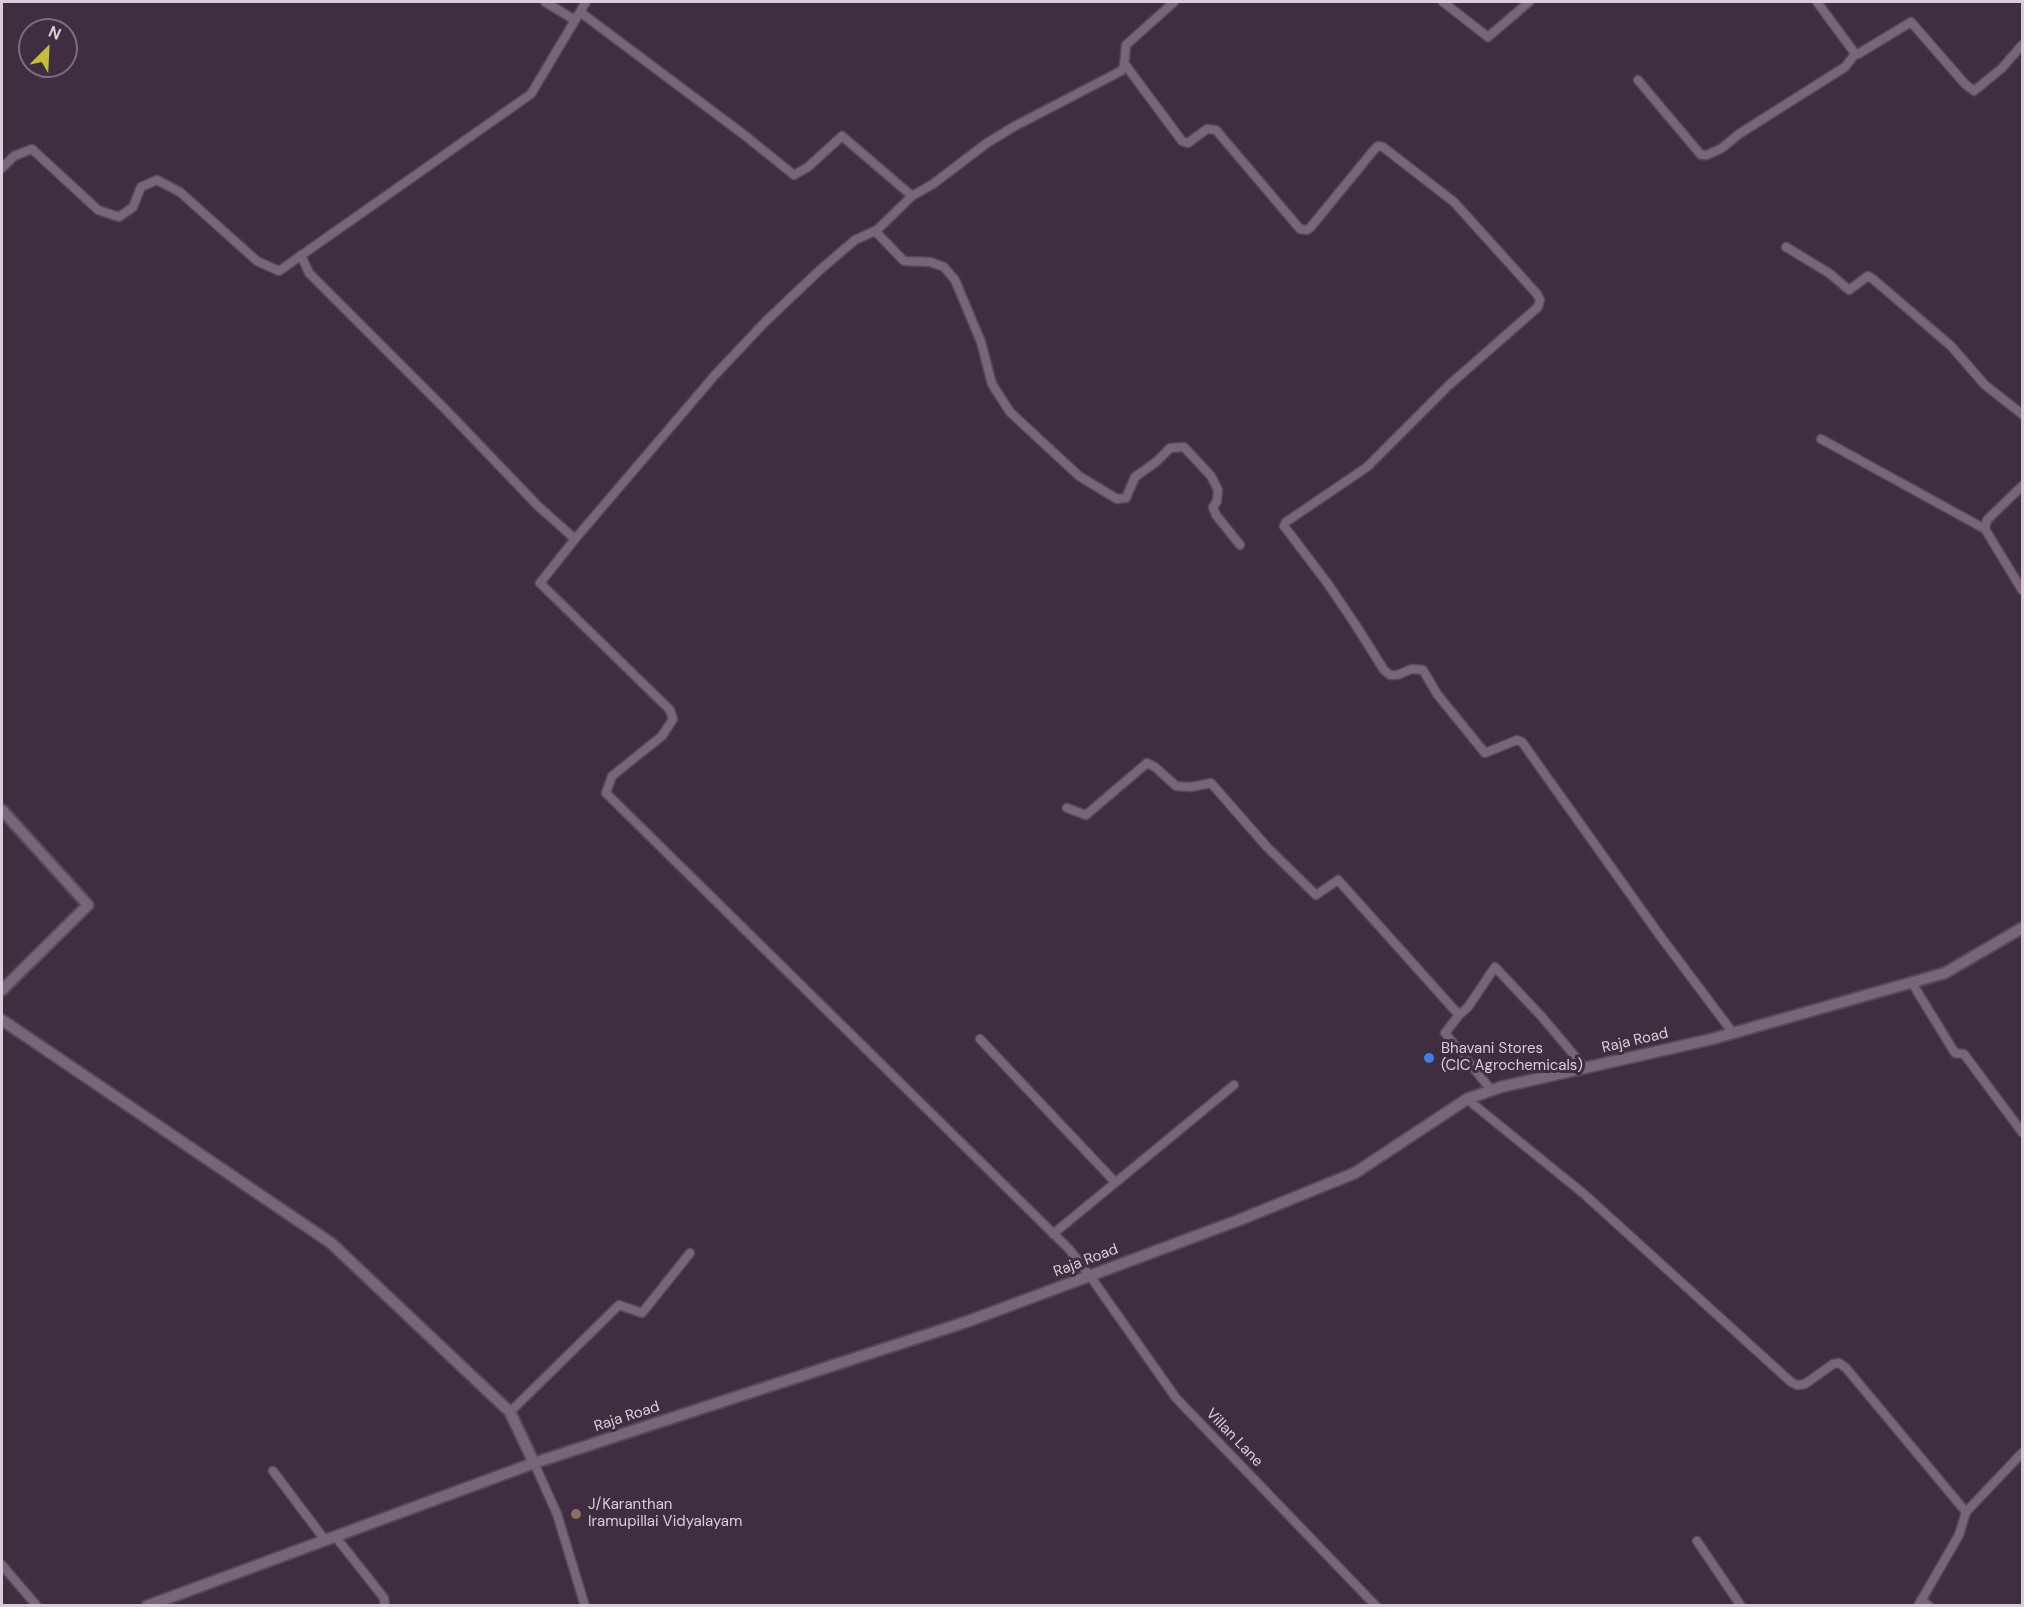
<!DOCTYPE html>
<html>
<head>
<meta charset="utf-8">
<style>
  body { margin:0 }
  #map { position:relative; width:2024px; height:1607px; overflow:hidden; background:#3e2e40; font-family:"DM Sans",sans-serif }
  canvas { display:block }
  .frame { position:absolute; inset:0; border:3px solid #d8ced9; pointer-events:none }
  .north { position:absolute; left:18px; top:18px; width:60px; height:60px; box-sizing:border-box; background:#3e2e40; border:2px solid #7c6e7d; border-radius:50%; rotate:24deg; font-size:16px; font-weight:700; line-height:24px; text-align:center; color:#d8ced9 }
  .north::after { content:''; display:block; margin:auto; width:21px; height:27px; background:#c6bc3c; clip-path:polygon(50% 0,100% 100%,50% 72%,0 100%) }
</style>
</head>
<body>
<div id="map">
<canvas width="2024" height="1607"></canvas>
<div class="frame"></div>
<div class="north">N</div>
</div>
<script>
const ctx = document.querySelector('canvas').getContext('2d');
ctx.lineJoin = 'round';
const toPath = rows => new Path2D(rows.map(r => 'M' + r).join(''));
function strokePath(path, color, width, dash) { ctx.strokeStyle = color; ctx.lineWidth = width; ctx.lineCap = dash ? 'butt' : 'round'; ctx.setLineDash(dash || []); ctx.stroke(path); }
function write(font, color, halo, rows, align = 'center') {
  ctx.font = font + ' "DM Sans",sans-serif'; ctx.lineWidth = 6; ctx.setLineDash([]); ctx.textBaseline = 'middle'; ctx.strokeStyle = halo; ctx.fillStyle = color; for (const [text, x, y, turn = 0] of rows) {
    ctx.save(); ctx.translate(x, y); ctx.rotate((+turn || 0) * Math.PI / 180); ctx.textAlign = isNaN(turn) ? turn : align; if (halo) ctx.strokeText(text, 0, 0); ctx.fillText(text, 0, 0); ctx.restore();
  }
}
const minor = toPath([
  [545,2,575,20],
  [1443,2,1488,37,1529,2],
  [1817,2,1854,52,1858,54,1911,22,1965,84,1974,91,2002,68,2022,45],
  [580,12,743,134,794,175,808,167,842,136,912,196],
  [1124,63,1182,141,1188,143,1207,129,1216,130,1300,229,1307,230,1310,228,1373,151,1378,146,1383,147,1454,202,1537,294,1540,300,1538,307,1448,386,1367,467,1286,522,1284,526,1328,584,1355,624,1384,670,1390,675,1397,675,1412,669,1423,670,1437,694,1485,753,1517,740,1522,742,1658,933,1733,1033],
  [1638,80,1701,155,1707,155,1722,148,1739,134,1845,67,1856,53],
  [2,168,14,156,32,149,98,210,119,217,133,207,141,187,157,180,180,192,257,261,279,271,531,94,586,2],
  [875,231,904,261,930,262,944,267,955,280,981,342,992,384,1010,412,1079,476,1117,499,1126,498,1135,477,1156,462,1170,448,1184,447,1211,476,1218,490,1217,501,1213,507,1216,515,1240,545],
  [1786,247,1829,273,1849,290,1868,276,1873,279,1951,346,1985,385,2022,414],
  [301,255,309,273,446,410,538,506,575,539,715,375,766,321,821,269,855,240,877,230,912,196,933,184,987,143,1015,126,1121,71,1124,67,1126,45,1174,2],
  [1821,439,1985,529],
  [2022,486,1987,520,1985,529,2022,590],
  [575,539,540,583,670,710,673,719,662,736,612,776,606,793,1069,1249,1090,1276,1176,1398,1376,1606],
  [1067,808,1086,815,1147,763,1155,767,1176,786,1191,787,1211,783,1267,847,1316,895,1338,880,1459,1015,1468,1007,1495,967,1542,1017,1585,1068],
  [1912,983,1955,1053,1964,1054,2022,1132],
  [1459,1015,1445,1033,1492,1091],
  [980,1039,1115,1182],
  [1467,1099,1584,1194,1791,1382,1797,1385,1805,1384,1833,1364,1839,1363,1846,1368,1966,1512],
  [1053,1234,1234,1085],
  [510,1412,619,1305,642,1313,690,1253],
  [534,1463,557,1514,585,1606],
  [273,1471,325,1540],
  [335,1536,384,1598,385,1606],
  [1697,1541,1741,1606],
  [2,1565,37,1606],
  [1921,1600,1929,1606],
  [1918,1606,1959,1535,1966,1512,2022,1453]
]);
const tertiary = toPath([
  [2,810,88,905,2,990],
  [2,1020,331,1243,510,1412,534,1463],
  [147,1606,534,1463,966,1322,1239,1220,1355,1173,1467,1099,1501,1087,1712,1039,1945,973,2022,928]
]);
const markers = [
  [1429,1058,6,"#3f7fe0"],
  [576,1514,6,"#8d6e63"]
];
const streetNames = [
  ["Raja Road",1635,1041,-13],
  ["Raja Road",1086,1261,-21],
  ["Raja Road",627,1417,-18],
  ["Villan Lane",1234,1438,46]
];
const poiNames = [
  ["Bhavani Stores",1441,1049],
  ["(CIC Agrochemicals)",1441,1066],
  ["J/Karanthan",588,1505],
  ["Iramupillai Vidyalayam",588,1522]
];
strokePath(minor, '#574a58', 11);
strokePath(tertiary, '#574a58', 14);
strokePath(minor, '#786579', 8);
strokePath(tertiary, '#786579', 10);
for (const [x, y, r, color] of markers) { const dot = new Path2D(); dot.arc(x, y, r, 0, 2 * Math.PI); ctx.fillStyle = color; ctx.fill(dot); strokePath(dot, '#3e2e40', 2); }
write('15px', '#d8ced9', '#3e2e40', streetNames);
write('15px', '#d8ced9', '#3e2e40', poiNames, 'left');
</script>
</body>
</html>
